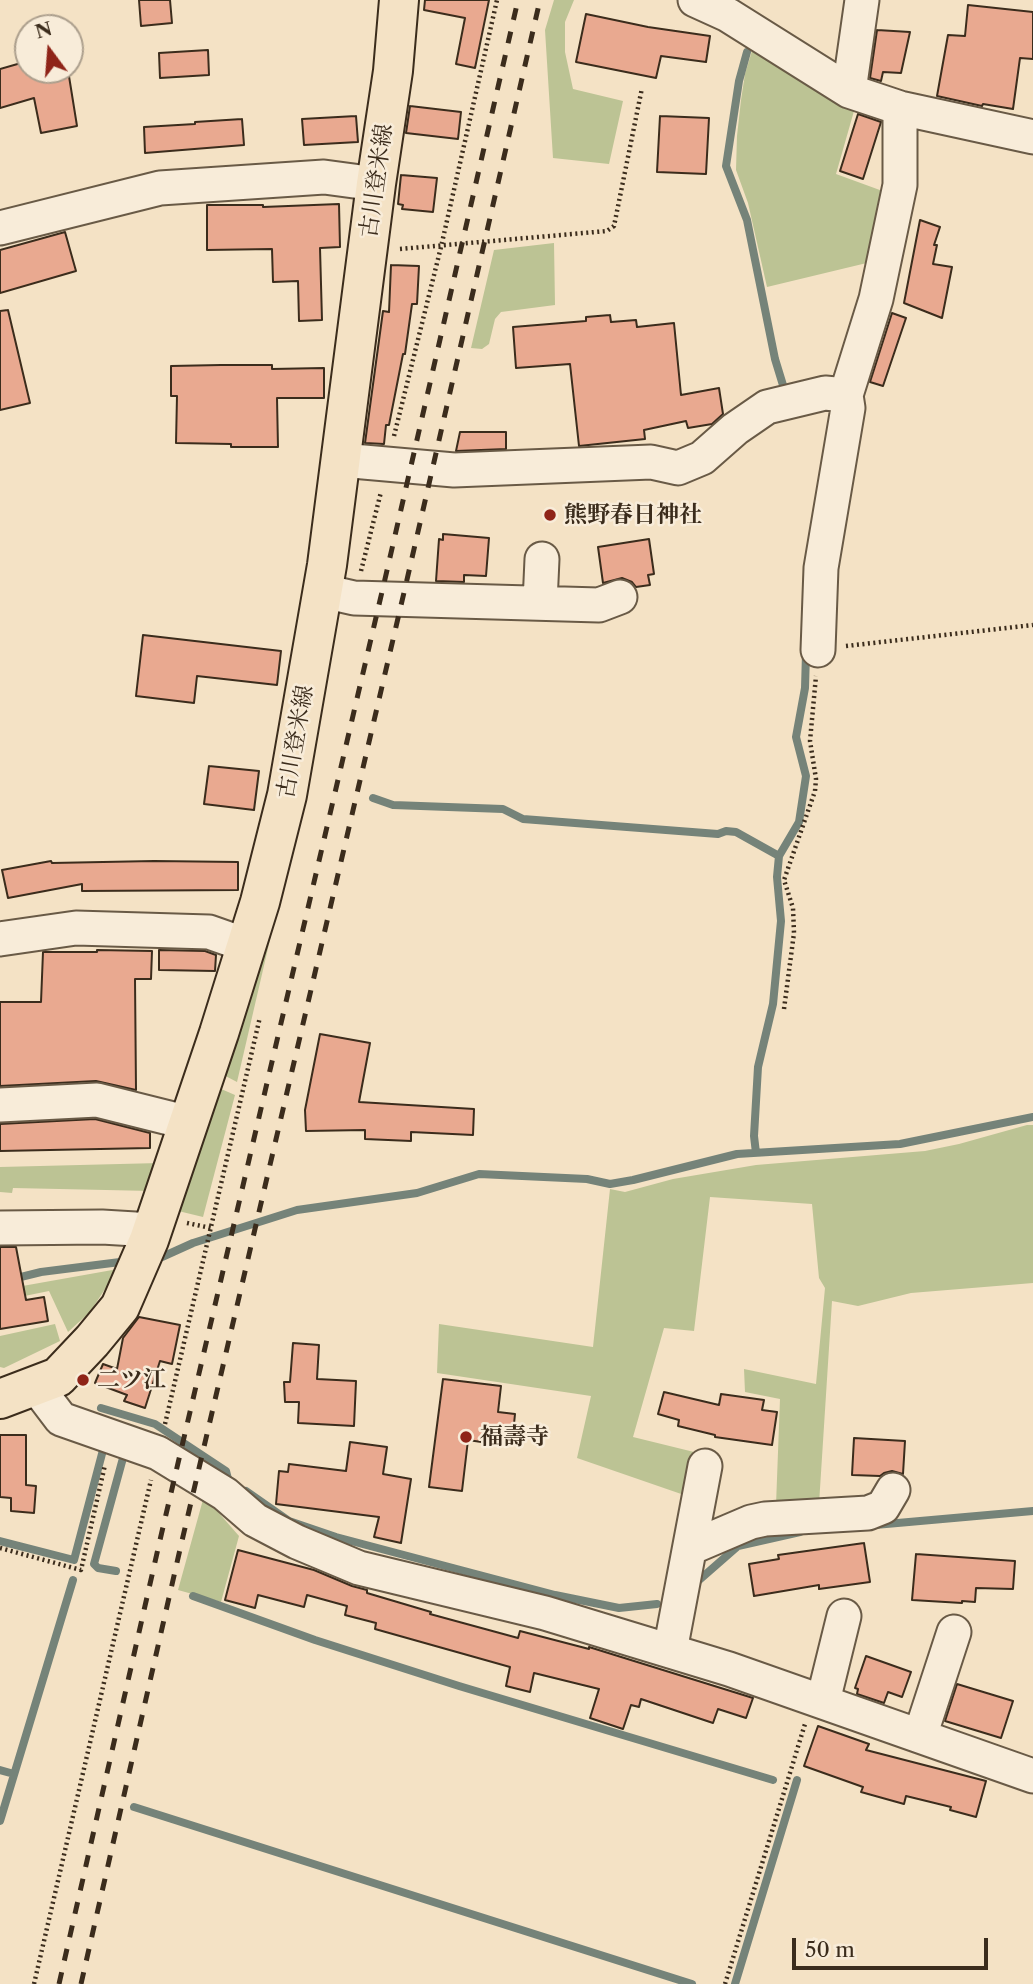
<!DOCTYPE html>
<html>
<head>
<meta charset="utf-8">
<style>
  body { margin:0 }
  #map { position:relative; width:1033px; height:1984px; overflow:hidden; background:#f4e2c5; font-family:"Libre Caslon Text",serif }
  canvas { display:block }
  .north { position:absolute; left:14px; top:14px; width:70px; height:70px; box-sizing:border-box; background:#f8ecd9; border:2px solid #ac9f8d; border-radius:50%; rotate:344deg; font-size:19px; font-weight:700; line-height:28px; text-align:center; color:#3b2c1c }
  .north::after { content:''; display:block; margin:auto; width:24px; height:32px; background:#8f2418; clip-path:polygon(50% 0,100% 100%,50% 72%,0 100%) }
  .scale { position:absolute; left:792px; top:1938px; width:196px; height:32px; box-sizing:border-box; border:4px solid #3b2c1c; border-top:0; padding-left:9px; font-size:21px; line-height:24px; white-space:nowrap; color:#3b2c1c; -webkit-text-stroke:5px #f8ecd9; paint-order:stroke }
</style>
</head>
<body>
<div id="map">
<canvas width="1033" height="1984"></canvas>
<div class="north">N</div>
<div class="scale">50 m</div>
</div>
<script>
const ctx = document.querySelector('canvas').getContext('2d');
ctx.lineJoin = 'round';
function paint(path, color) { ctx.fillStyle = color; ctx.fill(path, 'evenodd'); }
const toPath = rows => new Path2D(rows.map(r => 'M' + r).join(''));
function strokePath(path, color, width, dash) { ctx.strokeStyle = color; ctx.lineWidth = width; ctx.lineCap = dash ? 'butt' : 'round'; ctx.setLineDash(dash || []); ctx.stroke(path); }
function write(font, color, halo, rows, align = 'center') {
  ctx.font = font + ' "Libre Caslon Text","Noto Serif JP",serif'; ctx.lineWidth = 5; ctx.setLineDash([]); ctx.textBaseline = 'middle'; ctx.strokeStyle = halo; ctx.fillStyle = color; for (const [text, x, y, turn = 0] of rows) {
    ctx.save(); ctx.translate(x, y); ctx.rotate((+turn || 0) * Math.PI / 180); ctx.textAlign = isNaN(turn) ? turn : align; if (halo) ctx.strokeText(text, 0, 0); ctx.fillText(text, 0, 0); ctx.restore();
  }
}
const green = toPath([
  [554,0,574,0,565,22,565,52,573,89,623,101,609,164,553,158,545,30],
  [755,41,856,104,836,174,888,193,875,261,767,287,748,203,736,170,737,136,741,100,745,74],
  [554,243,555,305,501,312,495,319,489,344,482,349,471,348,494,250],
  [285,875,237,1082,216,1071],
  [212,1085,235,1095,203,1217,170,1209],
  [1027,1125,1033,1125,1033,1283,911,1293,858,1306,832,1301,819,1504,776,1505,780,1399,745,1392,744,1369,816,1384,825,1288,819,1278,812,1204,710,1197,694,1331,664,1328,633,1437,694,1452,687,1496,577,1458,591,1396,437,1373,439,1324,593,1347,610,1189,625,1192,673,1179,756,1165,925,1151,959,1144],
  [160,1163,152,1191,13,1188,12,1193,0,1192,0,1167],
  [118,1269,90,1312,68,1332,49,1291,0,1301,0,1290],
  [55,1324,60,1341,4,1368,0,1367,0,1336],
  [204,1496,239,1536,221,1602,178,1590]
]);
const stream = toPath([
  [747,52,739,81,726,166,747,220,775,359,786,395],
  [373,798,393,805,503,809,523,819,718,834,726,831,736,832,779,856],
  [756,1153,754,1136,758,1067,773,1004,781,921,777,877,779,856,799,822,806,776,796,737,805,688,806,653],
  [155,1257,162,1257,193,1243,297,1210,417,1193,479,1174,587,1179,610,1184,633,1180,737,1154,900,1144,1033,1117],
  [0,1282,41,1272,128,1261],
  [101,1408,155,1424,226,1471,228,1479,232,1482],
  [246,1491,289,1521,336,1537,555,1595,619,1608,657,1604],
  [875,1525,1033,1511],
  [0,1541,74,1560,103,1450],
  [116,1571,98,1568,94,1564,123,1458],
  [698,1581,738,1546,800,1532],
  [193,1596,315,1640,459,1686,773,1780],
  [0,1770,14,1774],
  [134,1807,692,1984],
  [0,1821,73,1580],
  [735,1984,797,1780]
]);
const building = toPath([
  [139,0,170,0,172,23,141,26,139,0],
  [425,0,489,0,475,68,456,64,465,18,424,10,425,0],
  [968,5,1033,12,1033,59,1020,58,1013,109,983,104,982,106,937,96,948,35,965,36,968,5],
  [586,14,648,27,710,36,706,62,661,56,656,78,576,62,586,14],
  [877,30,910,32,901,73,883,72,881,81,870,78,877,30],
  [208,50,209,75,160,78,159,53,208,50],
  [28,61,28,70,68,70,77,126,41,133,34,98,0,108,0,69,28,61],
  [410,106,461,112,458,139,406,133,410,106],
  [858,114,881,122,863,179,840,171,858,114],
  [356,116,358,142,304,145,302,119,356,116],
  [660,116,709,118,706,174,657,172,660,116],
  [242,119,244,145,145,153,144,127,195,124,195,122,242,119],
  [401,175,437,178,433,212,402,209,403,205,398,204,401,175],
  [339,204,340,247,320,248,322,320,299,321,298,281,273,282,272,249,207,250,207,205,263,205,263,207,339,204],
  [920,220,940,227,934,245,937,245,933,264,952,267,942,318,904,303,920,220],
  [65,232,76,271,0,293,0,250,65,232],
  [391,265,419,266,417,304,412,304,405,354,403,354,389,425,386,425,384,444,365,443,383,311,389,312,391,265],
  [8,310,30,403,0,410,0,311,8,310],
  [892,313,906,318,883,386,870,382,892,313],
  [610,315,611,322,636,320,637,327,674,323,681,395,719,388,723,414,712,424,688,428,686,421,644,430,645,439,579,446,570,364,516,368,513,327,586,321,586,317,610,315],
  [221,365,272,365,272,369,324,368,324,398,277,398,278,447,231,447,231,444,176,443,177,396,171,396,171,366,221,365],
  [460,432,506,432,506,449,456,451,460,432],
  [443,534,489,538,486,576,464,575,464,582,436,581,439,539,443,540,443,534],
  [649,539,654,574,648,575,650,585,636,587,632,582,622,578,603,583,598,547,649,539],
  [143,635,281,651,277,685,197,676,194,703,136,696,143,635],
  [209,766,259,771,254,810,204,804,209,766],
  [51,861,52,863,154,861,238,862,238,890,82,891,82,884,8,898,2,870,51,861],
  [97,950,152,951,151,979,135,979,136,1090,96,1081,0,1086,0,1002,41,1002,43,952,97,952,97,950],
  [159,950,205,951,216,955,215,971,159,970,159,950],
  [320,1034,370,1043,359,1102,474,1109,473,1135,411,1132,411,1141,365,1139,365,1130,306,1131,305,1110,320,1034],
  [95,1119,150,1133,150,1148,0,1151,0,1124,95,1119],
  [0,1247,16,1247,26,1300,44,1297,48,1321,0,1329,0,1247],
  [139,1317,180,1325,172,1364,160,1361,145,1408,124,1401,127,1395,95,1383,103,1364,117,1369,123,1338,139,1317],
  [293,1343,319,1345,317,1379,356,1381,354,1426,298,1423,299,1402,285,1402,284,1382,290,1382,293,1343],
  [443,1379,501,1386,498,1412,515,1414,513,1434,496,1432,495,1444,468,1440,462,1491,429,1487,443,1379],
  [664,1392,719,1405,721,1394,764,1400,762,1410,777,1412,772,1445,715,1437,715,1435,678,1426,679,1420,658,1414,664,1392],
  [0,1435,26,1435,26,1485,36,1486,34,1513,11,1511,11,1498,0,1497,0,1435],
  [854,1438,905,1441,903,1474,892,1471,884,1473,880,1476,852,1475,854,1438],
  [350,1442,387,1447,383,1474,411,1479,401,1543,374,1537,379,1517,276,1504,279,1471,288,1472,289,1464,346,1471,350,1442],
  [864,1543,870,1582,819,1589,819,1585,754,1596,749,1564,779,1559,778,1555,864,1543],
  [238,1550,314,1570,352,1586,367,1590,367,1593,431,1612,430,1614,518,1638,520,1631,589,1649,589,1647,753,1698,746,1718,718,1709,713,1723,641,1699,639,1707,631,1705,623,1729,590,1718,599,1689,534,1673,530,1692,506,1686,510,1667,375,1629,376,1623,345,1615,347,1606,307,1595,304,1607,258,1595,255,1608,225,1600,238,1550],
  [916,1554,1015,1561,1013,1589,976,1588,975,1602,962,1601,962,1603,912,1600,916,1554],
  [866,1656,911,1672,902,1697,888,1692,884,1703,857,1694,858,1689,855,1688,866,1656],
  [957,1684,1013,1701,1001,1738,945,1721,957,1684],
  [818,1726,869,1744,866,1750,986,1781,976,1817,950,1810,951,1807,906,1796,904,1804,861,1792,863,1787,804,1766,818,1726]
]);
const path = toPath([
  [400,249,607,231,614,226,642,88],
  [394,436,441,247,497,0],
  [361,571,381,492],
  [846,646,1033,625],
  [784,1009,794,933,793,908,784,880,815,791,816,779,810,741,816,676],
  [187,1223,211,1228],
  [165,1424,260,1017],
  [0,1548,81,1570,105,1465],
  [34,1984,151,1480],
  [725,1984,805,1724]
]);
const minor = toPath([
  [695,0,728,15,849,91,900,108,1033,137],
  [849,91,862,0],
  [0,228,160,188,324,177,376,184],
  [846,395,876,299,900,185,900,108],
  [341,460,454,470,651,462,678,468,702,458,735,429,767,407,825,393,846,395,848,408,821,568,818,650],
  [323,591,354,598,599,605,620,597],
  [540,603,542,559],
  [0,939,76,928,209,932,246,945],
  [0,1105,97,1100,189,1123],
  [0,1228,102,1227,152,1230],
  [36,1386,61,1419,158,1453,225,1494,255,1520,297,1542,359,1568,545,1613,729,1669,1033,1776],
  [690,1548,751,1522,765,1519,868,1513,883,1507,893,1490],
  [670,1651,705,1466],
  [823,1701,844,1616],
  [920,1736,954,1632]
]);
const major = toPath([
  [0,1399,58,1377,92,1341,120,1307,149,1240,219,1033,260,902,287,795,327,565,376,184,393,71,399,0]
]);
const rail = toPath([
  [59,1984,160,1540,385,579,518,0],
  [81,1984,181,1545,406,584,540,0]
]);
const markers = [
  [550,515,7,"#8f2418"],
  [83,1380,7,"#8f2418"],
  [466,1437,7,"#8f2418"]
];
const streetNames = [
  ["古川登米線",377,181,-82],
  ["古川登米線",296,742,-80]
];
const poiNames = [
  ["熊野春日神社",564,515],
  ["二ツ江",97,1380],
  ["福壽寺",480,1437]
];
paint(green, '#bcc394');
strokePath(stream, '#758379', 8);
paint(building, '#e9a990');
strokePath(building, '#3b2c1c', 2);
strokePath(minor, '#695a46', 37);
strokePath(major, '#3b2c1c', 42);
strokePath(path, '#3b2c1c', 4.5, [2, 3.5]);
strokePath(minor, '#f8ecd9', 33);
strokePath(major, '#f4e2c5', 38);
strokePath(rail, '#3b2c1c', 5, [12, 12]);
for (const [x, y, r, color] of markers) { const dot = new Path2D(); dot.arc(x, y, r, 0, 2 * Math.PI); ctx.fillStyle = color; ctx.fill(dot); strokePath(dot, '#f8ecd9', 2.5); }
write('23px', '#3b2c1c', '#f8ecd9', streetNames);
write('bold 23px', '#3b2c1c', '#f8ecd9', poiNames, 'left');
</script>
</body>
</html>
